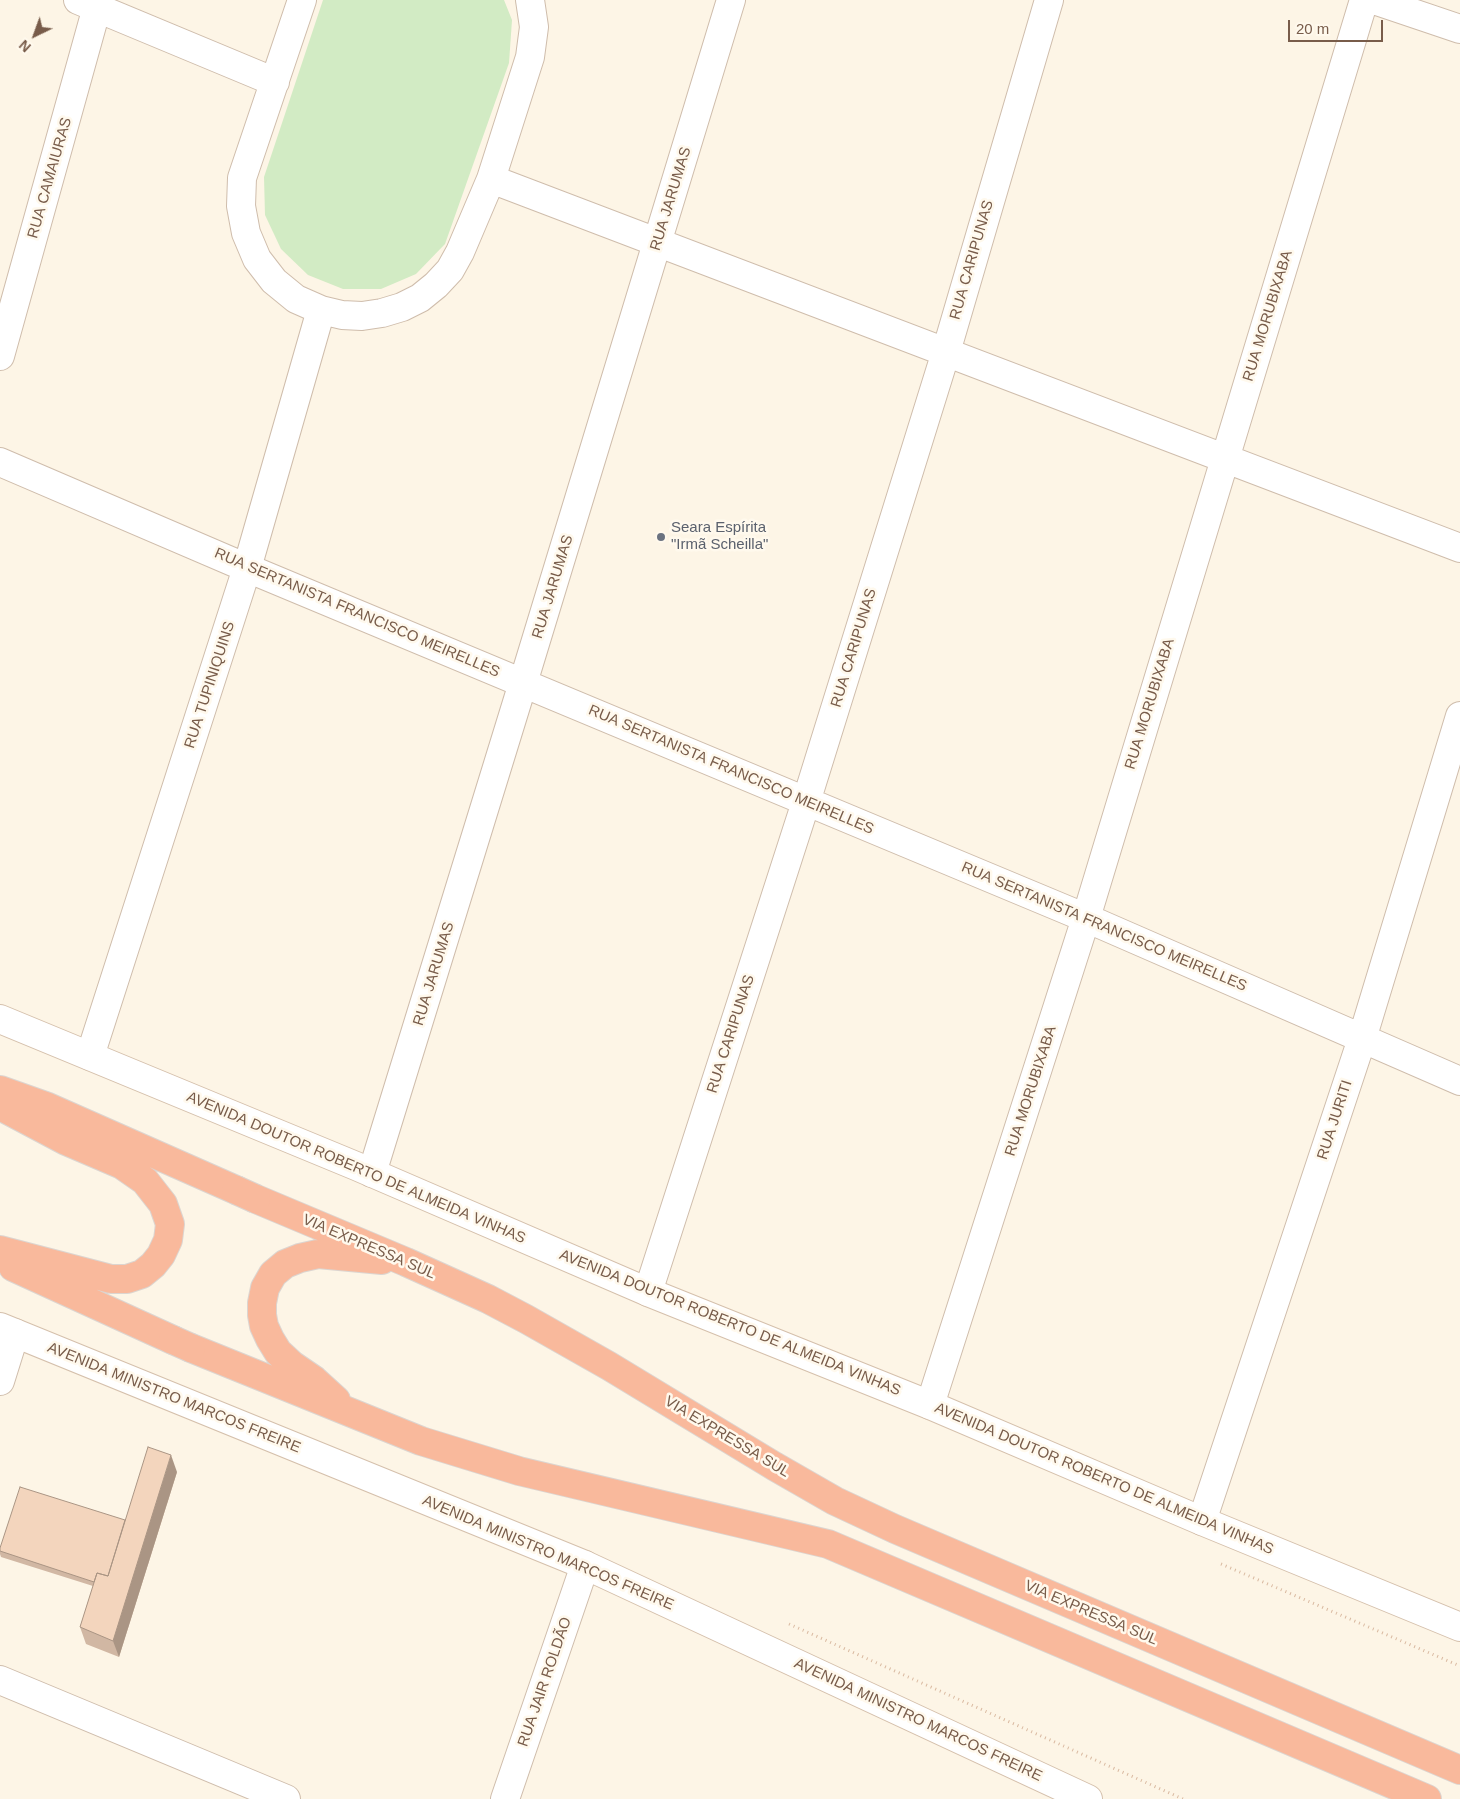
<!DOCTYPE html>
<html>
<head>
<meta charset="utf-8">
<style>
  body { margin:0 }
  #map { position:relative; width:1460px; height:1799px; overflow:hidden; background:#fdf5e6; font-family:Helvetica,sans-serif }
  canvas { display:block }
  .north { position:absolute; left:10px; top:10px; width:50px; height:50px; -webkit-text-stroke:4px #fff9ed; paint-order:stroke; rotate:222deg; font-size:14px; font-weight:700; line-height:20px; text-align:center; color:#785c4a }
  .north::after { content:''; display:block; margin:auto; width:18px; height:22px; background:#785c4a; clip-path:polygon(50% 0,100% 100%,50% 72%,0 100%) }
  .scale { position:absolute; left:1288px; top:20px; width:95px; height:22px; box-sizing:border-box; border:2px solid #785c4a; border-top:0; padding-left:6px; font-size:15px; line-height:18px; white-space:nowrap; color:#785c4a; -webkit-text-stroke:4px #fff9ed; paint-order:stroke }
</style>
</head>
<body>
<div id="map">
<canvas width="1460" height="1799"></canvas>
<div class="north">N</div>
<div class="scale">20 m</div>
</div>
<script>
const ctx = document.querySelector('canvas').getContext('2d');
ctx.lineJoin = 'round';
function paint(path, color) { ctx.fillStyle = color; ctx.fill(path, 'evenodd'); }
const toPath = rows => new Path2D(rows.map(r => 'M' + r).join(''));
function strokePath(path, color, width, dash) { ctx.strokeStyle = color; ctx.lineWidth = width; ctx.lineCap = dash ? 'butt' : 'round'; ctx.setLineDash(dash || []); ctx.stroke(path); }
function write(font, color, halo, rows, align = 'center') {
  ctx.font = font + ' Helvetica,sans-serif'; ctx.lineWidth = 5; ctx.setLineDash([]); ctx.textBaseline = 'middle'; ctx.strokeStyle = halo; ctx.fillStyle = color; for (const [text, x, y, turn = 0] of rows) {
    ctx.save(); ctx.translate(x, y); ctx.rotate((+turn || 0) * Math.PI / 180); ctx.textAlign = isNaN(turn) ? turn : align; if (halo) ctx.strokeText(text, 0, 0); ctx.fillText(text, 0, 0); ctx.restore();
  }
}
const green = toPath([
  [323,0,504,0,512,20,509,63,445,244,416,274,381,289,343,289,308,275,281,249,265,215,264,177]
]);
const path = toPath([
  [1221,1564,1460,1666],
  [789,1624,1183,1799]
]);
const street = toPath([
  [78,0,275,82],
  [302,0,242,178,241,206,246,233,257,259,274,281,296,299,321,310,342,315,362,316,382,313,402,307,420,298,436,285,450,270,460,252,491,179,530,57,534,27,530,0],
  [1374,0,1460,29],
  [491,179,1460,548],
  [0,356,99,0],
  [0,462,247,568,1086,918,1460,1081],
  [90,1056,247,568,321,310],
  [372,1173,523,683,731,0],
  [648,1292,806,802,946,352,1049,0],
  [0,1381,15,1333],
  [930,1405,1086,918,1364,0],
  [1202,1521,1362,1039,1460,716],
  [0,1680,286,1799],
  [505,1799,585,1565]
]);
const secondary = toPath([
  [0,1019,356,1166,648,1292,930,1405,1202,1521,1460,1627],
  [0,1327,585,1565,1088,1799]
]);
const highway = toPath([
  [0,1090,48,1107,236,1190],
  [0,1106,66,1141,122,1165,145,1181,163,1204,170,1224,168,1240,161,1255,153,1265,142,1274,127,1279,111,1279,0,1250],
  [256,1199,406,1262,488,1299,526,1319,609,1366,774,1466,835,1501,895,1529,1460,1770],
  [13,1267,173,1340],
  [191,1348,421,1441,519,1471,828,1544,1427,1799],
  [336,1400,314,1380,292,1365,278,1352,270,1339,264,1326,262,1315,262,1303,265,1288,273,1274,285,1264,300,1258,318,1254,382,1260]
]);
const highwayBridge = toPath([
  [236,1190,256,1199],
  [173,1340,191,1348]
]);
const wall = toPath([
  [177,1472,119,1657,86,1644,80,1627,93,1586,1,1557,0,1554,0,1548,125,1520]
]);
const shadedWall = toPath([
  [171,1455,177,1472,119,1657,113,1641]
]);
const building = toPath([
  [148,1447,171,1455,113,1641,80,1627,97,1573,108,1576,148,1447],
  [20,1487,125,1520,108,1576,97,1573,94,1582,0,1551,0,1548,20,1487]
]);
const markers = [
  [661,537,5,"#6b7280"]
];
const streetNames = [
  ["RUA CAMAIURAS",50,178,-74],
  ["RUA JARUMAS",671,199,-73],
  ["RUA CARIPUNAS",972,260,-74],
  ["RUA MORUBIXABA",1268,316,-73],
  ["RUA JARUMAS",553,587,-73],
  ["RUA SERTANISTA FRANCISCO MEIRELLES",357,613,23],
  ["RUA CARIPUNAS",854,648,-73],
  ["RUA TUPINIQUINS",210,685,-72],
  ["RUA MORUBIXABA",1150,704,-73],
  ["RUA SERTANISTA FRANCISCO MEIRELLES",731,770,23],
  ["RUA SERTANISTA FRANCISCO MEIRELLES",1104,927,23],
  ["RUA JARUMAS",434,974,-73],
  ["RUA CARIPUNAS",731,1034,-72],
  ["RUA MORUBIXABA",1031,1091,-72],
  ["RUA JURITI",1335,1120,-72],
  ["AVENIDA DOUTOR ROBERTO DE ALMEIDA VINHAS",356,1168,23],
  ["VIA EXPRESSA SUL",369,1247,23],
  ["AVENIDA DOUTOR ROBERTO DE ALMEIDA VINHAS",730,1323,22],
  ["AVENIDA MINISTRO MARCOS FREIRE",174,1398,22],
  ["VIA EXPRESSA SUL",727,1437,31],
  ["AVENIDA DOUTOR ROBERTO DE ALMEIDA VINHAS",1104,1479,23],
  ["AVENIDA MINISTRO MARCOS FREIRE",548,1553,23],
  ["VIA EXPRESSA SUL",1091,1613,23],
  ["RUA JAIR ROLDÃO",545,1682,-71],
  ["AVENIDA MINISTRO MARCOS FREIRE",918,1720,25]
];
const worshipNames = [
  ["Seara Espírita",671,528],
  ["\"Irmã Scheilla\"",671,545]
];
paint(green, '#d2ebc4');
strokePath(street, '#cfbdac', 30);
strokePath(secondary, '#d5c0ac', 30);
strokePath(highway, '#dcd5d0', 30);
strokePath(path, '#d9b9a0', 3, [1, 4]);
strokePath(street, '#fff', 28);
strokePath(secondary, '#fff', 28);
strokePath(highway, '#f9b99c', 28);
strokePath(highwayBridge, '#dcd5d0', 30, []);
strokePath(highwayBridge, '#f9b99c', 28);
paint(wall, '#d1b7a3');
paint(shadedWall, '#aa9584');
paint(building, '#f3d5bd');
strokePath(building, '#aa9584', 1);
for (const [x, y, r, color] of markers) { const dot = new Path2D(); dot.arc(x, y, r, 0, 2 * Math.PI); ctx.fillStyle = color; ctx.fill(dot); strokePath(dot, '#fff9ed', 2); }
write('15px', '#785c4a', '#fff9ed', streetNames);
write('15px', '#5b616d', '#fff9ed', worshipNames, 'left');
</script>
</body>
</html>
